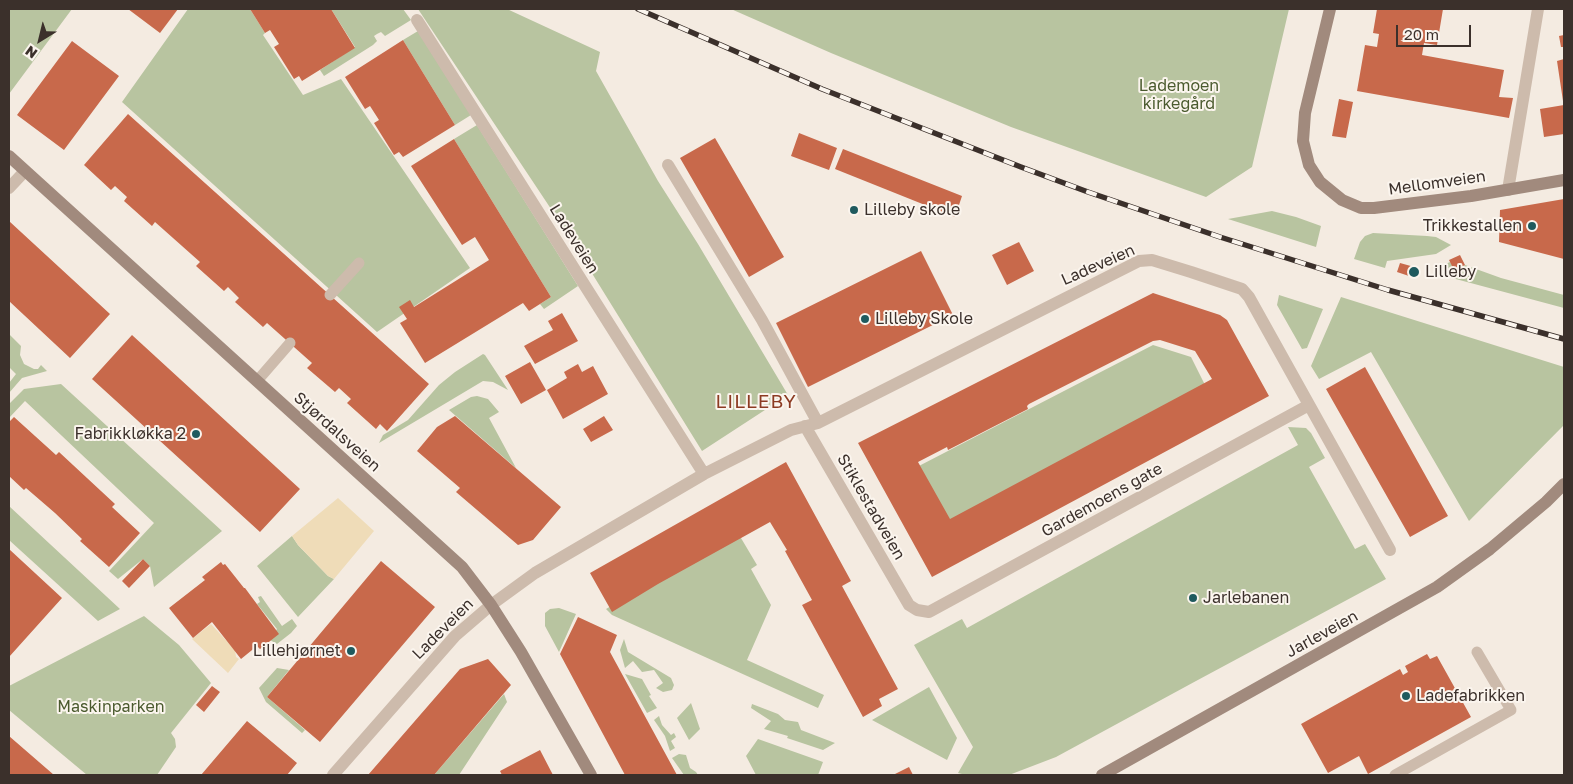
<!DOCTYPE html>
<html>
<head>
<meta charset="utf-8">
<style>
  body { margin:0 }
  #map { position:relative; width:1573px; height:784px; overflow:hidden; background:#f4ebe1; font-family:"Golos Text",sans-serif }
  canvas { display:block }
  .frame { position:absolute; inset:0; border:10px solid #3b302b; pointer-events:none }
  .north { position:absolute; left:15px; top:15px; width:50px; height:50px; -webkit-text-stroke:4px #fbf5ee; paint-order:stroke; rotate:216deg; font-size:14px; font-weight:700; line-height:20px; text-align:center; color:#3b302b }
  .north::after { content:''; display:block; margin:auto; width:18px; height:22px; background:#3b302b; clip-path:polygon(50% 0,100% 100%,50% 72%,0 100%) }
  .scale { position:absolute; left:1396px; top:25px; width:75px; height:22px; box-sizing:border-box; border:2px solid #3b302b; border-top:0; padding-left:6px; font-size:15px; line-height:18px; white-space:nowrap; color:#3b302b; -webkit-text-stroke:4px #fbf5ee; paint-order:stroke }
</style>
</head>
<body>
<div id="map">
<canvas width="1573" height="784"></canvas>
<div class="frame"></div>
<div class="north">N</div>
<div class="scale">20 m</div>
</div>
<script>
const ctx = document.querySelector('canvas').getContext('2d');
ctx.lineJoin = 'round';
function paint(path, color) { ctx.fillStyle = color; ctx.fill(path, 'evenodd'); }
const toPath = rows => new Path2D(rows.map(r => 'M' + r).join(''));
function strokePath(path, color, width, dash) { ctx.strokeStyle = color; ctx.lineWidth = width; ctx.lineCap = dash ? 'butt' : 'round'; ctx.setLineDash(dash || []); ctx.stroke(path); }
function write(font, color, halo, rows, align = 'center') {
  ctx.font = font + ' "Golos Text",sans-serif'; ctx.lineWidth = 4; ctx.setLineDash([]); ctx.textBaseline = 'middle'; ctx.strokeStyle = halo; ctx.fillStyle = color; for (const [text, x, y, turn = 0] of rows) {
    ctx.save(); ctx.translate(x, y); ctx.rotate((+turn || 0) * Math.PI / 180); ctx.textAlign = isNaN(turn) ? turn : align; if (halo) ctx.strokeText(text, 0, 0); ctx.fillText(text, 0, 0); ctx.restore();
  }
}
const green = toPath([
  [9,9,72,9,9,94],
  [188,9,250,9,265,33,263,35,303,95,341,79,470,268,377,332,122,102],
  [331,9,403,9,411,20,385,36,381,32,377,34,374,36,377,41,373,45,324,76,320,70,355,47],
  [418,9,507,9,600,52,596,71,658,181,698,244,788,395,702,451,567,233],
  [731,9,1289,9,1252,167,1206,197,1011,127,831,53],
  [418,31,471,115,455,125,403,40],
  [477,125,578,286,544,309,540,304,551,297,454,139],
  [1272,211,1296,217,1321,226,1316,247,1228,219],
  [1373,233,1427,236,1436,237,1451,245,1436,254,1387,261,1385,268,1354,259,1360,242,1365,236],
  [1450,262,1455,270,1465,265,1501,278,1564,295,1564,308,1452,278,1443,265],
  [1279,295,1323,309,1307,348,1302,349,1277,305],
  [1341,297,1564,367,1564,425,1469,521,1371,352,1319,379,1311,366],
  [9,334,21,346,20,355,24,364,34,369,38,369,41,365,47,371,22,378,9,393,9,383,16,374,9,367],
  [1153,345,1191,357,1205,385,945,523,915,468],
  [483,354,485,355,508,390,493,382,483,381,379,443,383,435,408,420,439,385,455,372],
  [61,384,222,531,154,587,150,566,143,559,118,579,109,571,154,523,25,401,9,418,9,404,24,389],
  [477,396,488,399,499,412,489,418,516,468,449,410,471,397],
  [1288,427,1306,428,1311,433,1325,458,1309,467,1355,549,1365,544,1386,579,1196,681,1056,757,1009,775,966,775,958,773,973,747,914,645,962,619,967,628,1298,445],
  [9,506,120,609,98,621,9,540],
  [738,533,757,565,751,569,771,605,747,660,824,695,818,708,612,615,606,609],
  [292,536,298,545,328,576,334,579,298,617,257,566],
  [261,596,282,626,292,619,297,626,291,633,277,644,270,640,277,629,257,604,260,602,258,597],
  [559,608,576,614,559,652,545,626,545,613,550,609],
  [144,616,179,645,211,683,171,733,175,739,176,747,157,775,87,775,9,710,9,686],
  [624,639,628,652,671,678,674,685,672,690,663,692,656,688,663,683,654,670,642,672,633,661,625,668,620,650],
  [277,668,289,670,267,697,305,730,302,733,266,702,259,688],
  [625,674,642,679,651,695,649,696,657,708,647,713],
  [929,687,957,738,947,760,872,720],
  [504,694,507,702,459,775,434,775],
  [691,703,700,729,689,740,677,718],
  [752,704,778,714,785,720,798,722,801,730,835,743,823,750,787,738,788,736,764,729,771,721,751,708],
  [659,716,662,725,671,735,674,733,676,737,671,741,675,748,670,751,665,736,654,720],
  [758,739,823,762,818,775,756,775,746,756],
  [679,754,686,755,690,768,696,772,698,775,684,775,672,758]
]);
const sand = toPath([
  [338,498,374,531,334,579,328,576,298,545,292,536],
  [211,624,235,650,236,657,239,659,228,673,192,639]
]);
const building = toPath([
  [128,9,178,9,160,33],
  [250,9,331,9,355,48,302,81,299,76,294,79,274,47,279,44,270,30,265,33],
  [1377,9,1443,9,1437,45,1424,43,1422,55,1504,70,1499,97,1513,98,1509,118,1357,91,1365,45,1377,47,1379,34,1373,33],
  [1564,35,1564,47,1561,47,1559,36],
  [403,40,455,125,403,157,399,152,394,155,374,123,379,120,370,106,365,109,345,77],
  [72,41,119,76,64,150,17,115],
  [1564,59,1564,101,1563,101,1557,61],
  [1339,99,1353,102,1346,138,1332,136],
  [1564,105,1564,134,1544,137,1540,109],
  [128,114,429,384,387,431,380,424,376,429,347,403,351,399,339,388,335,392,307,368,312,363,267,323,263,327,235,302,239,298,228,287,224,291,196,266,200,262,155,222,152,226,124,201,127,197,115,186,111,190,84,165],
  [799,133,837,148,829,170,791,156],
  [715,138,784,257,749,277,680,158],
  [454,139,551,297,529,311,523,303,425,363,400,323,407,319,399,307,410,300,414,307,489,260,475,237,462,245,411,166],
  [843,149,962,196,955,217,835,169],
  [1564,199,1564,259,1499,242,1500,210],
  [9,221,110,314,70,358,9,301],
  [1019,242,1034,271,1007,285,992,255],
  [921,251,953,315,808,387,776,323],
  [1460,255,1465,265,1454,270,1449,260],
  [1400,263,1418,268,1415,278,1397,272],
  [1153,293,1220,315,1227,320,1269,396,932,577,858,443],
  [1160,340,1195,351,1212,379,950,519,918,462,947,447,948,450,1028,409,1027,406,1029,404,1153,341],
  [562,313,578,341,535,364,524,346,553,330,548,321],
  [132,335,300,489,260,532,92,379],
  [530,362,546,390,521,404,505,376],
  [578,364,582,372,593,366,608,394,563,419,547,390,567,378,564,372],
  [1365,367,1448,516,1410,537,1326,389],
  [455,416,561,507,533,540,518,545,456,492,460,488,417,451,437,427],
  [604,416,613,430,591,442,583,429],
  [14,417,56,455,59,452,115,504,112,507,140,533,109,567,80,541,82,539,55,513,26,488,24,490,9,476,9,422],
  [786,462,851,581,842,586,898,689,879,699,882,706,863,717,802,605,812,600,785,551,787,550,770,522,658,584,612,612,590,573],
  [9,549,62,598,9,657],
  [143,559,150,566,129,588,122,581],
  [381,561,435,607,320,742,267,697],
  [221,562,223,565,225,564,244,588,245,588,279,634,260,649,257,646,241,659,212,622,193,638,169,608,205,580,202,577],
  [578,617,617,635,610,652,677,775,625,775,560,654],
  [1427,654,1430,659,1437,656,1471,717,1368,774,1359,756,1328,773,1301,724,1400,669,1403,675,1408,672,1405,666],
  [488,659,511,685,434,775,368,775,460,669],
  [212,686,220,692,204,712,196,705],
  [247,721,297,763,287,775,201,775],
  [9,736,54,775,9,775],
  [540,750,553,775,502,775,500,771],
  [909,767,913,775,893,775]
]);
const lane = toPath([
  [330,295,359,263],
  [257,381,290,343],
  [1395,775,1511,710,1477,652]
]);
const street = toPath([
  [417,20,704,474],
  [668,165,762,320,818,423],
  [9,188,25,171],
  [1508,190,1538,9],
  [805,426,909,605,917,610,929,612,1309,405],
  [333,775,455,636,491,605,535,573,704,474,791,430,818,423,1139,261,1152,260,1191,272,1242,289,1249,297,1390,550]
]);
const secondary = toPath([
  [1330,9,1305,113,1303,141,1309,165,1320,182,1342,200,1361,208,1374,208,1471,196,1564,180],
  [9,156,462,567,491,605,521,652,591,775],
  [1102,775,1437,587,1490,549,1546,502,1564,484]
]);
const rail = toPath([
  [638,9,822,89,1021,167,1088,192,1220,237,1388,290,1564,339]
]);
const markers = [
  [854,210,5,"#1f5a5e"],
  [1532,226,5,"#1f5a5e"],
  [1414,272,6,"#1f5a5e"],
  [865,319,5,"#1f5a5e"],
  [196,434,5,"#1f5a5e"],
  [1193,598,5,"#1f5a5e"],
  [351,651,5,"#1f5a5e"],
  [1406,696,5,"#1f5a5e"]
];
const parkNames = [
  ["Lademoen",1179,86],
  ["kirkegård",1179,104],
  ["Maskinparken",111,707]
];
const streetNames = [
  ["Mellomveien",1437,183,-8],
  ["Ladeveien",574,239,58],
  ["Ladeveien",1098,265,-24],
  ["Stjørdalsveien",337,432,42],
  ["Gardemoens gate",1102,500,-29],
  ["Stiklestadveien",871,507,60],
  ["Ladeveien",443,629,-45],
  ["Jarleveien",1322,634,-29]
];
const poiNames = [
  ["Lilleby skole",864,210],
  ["Trikkestallen",1522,226,"right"],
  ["Lilleby",1425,272],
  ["Lilleby Skole",875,319],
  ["Fabrikkløkka 2",186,434,"right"],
  ["Jarlebanen",1203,598],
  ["Lillehjørnet",341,651,"right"],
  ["Ladefabrikken",1416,696]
];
const quarterNames = [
  ["LILLEBY",756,402]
];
paint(green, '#b8c4a0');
paint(sand, '#efdcb8');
paint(building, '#c8694b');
strokePath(lane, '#cdbbac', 11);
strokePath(street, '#cdbbac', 12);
strokePath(secondary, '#a18a7d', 12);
strokePath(rail, '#3b302b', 5.5);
strokePath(rail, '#fbf5ee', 4, [11]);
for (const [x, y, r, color] of markers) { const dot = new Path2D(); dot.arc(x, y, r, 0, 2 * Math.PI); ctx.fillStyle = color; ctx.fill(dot); strokePath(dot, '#fbf5ee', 2); }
write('16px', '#4a5a2e', '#fbf5ee', parkNames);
write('16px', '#3b302b', '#fbf5ee', streetNames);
write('16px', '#3b302b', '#fbf5ee', poiNames, 'left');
ctx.letterSpacing = '1px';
write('19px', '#8c3b22', '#fbf5ee', quarterNames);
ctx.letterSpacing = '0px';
</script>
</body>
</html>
